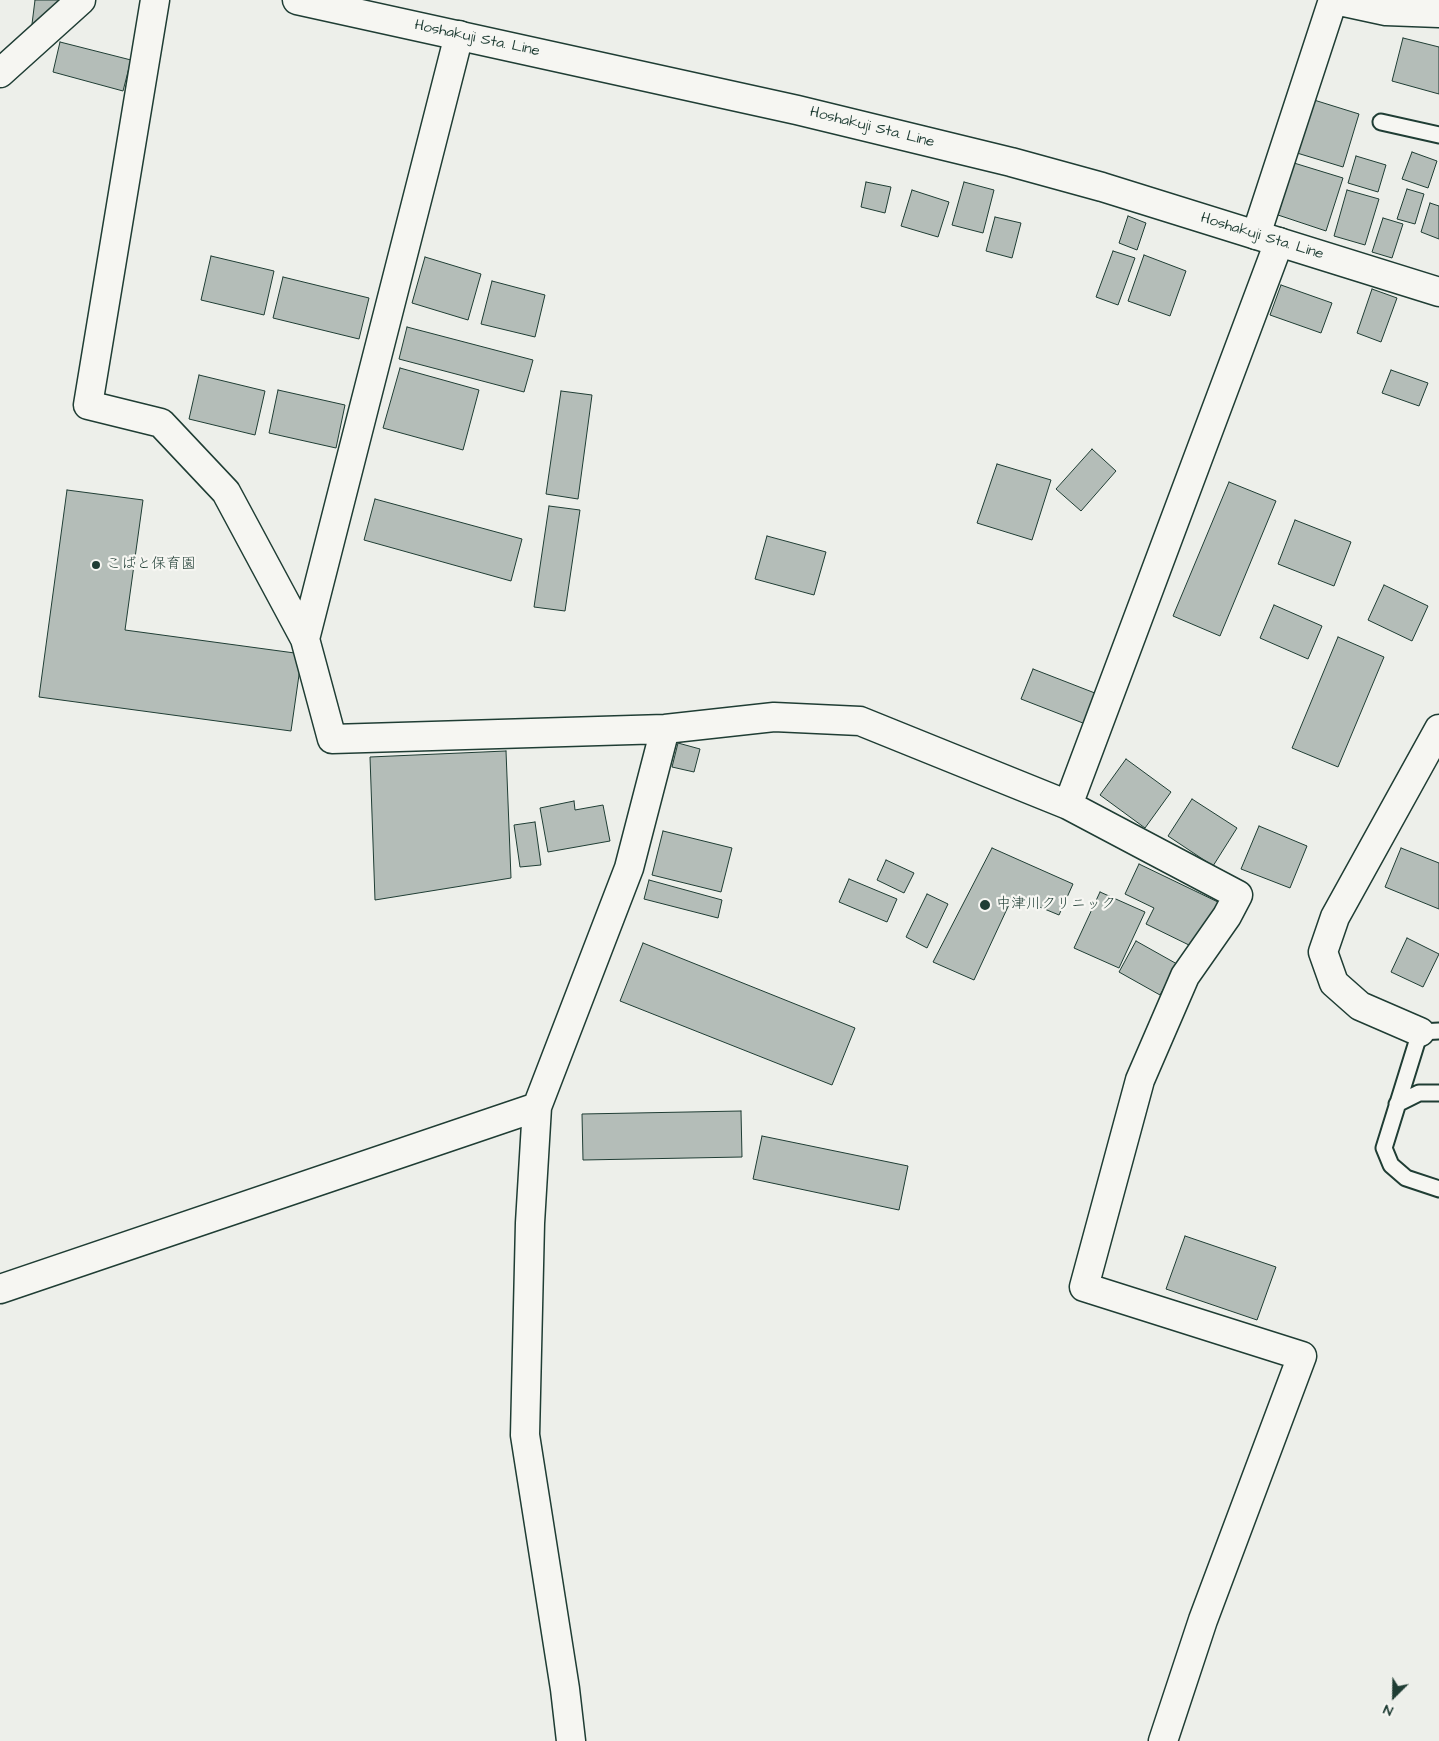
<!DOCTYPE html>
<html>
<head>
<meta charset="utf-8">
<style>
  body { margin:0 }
  #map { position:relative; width:1439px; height:1741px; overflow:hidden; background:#edefea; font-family:"Architects Daughter",sans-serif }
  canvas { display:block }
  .north { position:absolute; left:1369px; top:1671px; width:50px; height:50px; -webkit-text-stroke:4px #f6f6f2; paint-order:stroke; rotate:203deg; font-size:14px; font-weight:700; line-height:20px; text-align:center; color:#1f3d34 }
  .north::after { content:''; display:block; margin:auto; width:18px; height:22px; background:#1f3d34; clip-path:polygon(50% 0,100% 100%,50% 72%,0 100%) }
</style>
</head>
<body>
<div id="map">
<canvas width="1439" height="1741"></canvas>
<div class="north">N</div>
</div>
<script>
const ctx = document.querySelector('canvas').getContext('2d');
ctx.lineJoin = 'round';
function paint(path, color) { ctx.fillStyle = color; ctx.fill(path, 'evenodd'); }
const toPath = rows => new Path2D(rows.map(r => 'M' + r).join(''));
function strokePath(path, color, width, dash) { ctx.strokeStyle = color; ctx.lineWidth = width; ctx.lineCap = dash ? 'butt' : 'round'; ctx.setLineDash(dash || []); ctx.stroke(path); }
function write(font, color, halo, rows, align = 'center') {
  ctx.font = font + ' "Architects Daughter","Klee One",sans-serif'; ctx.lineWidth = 4.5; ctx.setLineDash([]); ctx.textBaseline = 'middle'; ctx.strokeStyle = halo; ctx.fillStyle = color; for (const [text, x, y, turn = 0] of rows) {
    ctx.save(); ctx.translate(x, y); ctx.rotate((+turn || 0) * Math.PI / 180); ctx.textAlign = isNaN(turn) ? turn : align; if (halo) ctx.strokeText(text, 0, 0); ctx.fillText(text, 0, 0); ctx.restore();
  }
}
const building = toPath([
  [35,0,64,0,31,32,35,0],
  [1403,38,1439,47,1439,94,1392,81,1403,38],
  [60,42,131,60,123,91,53,72,60,42],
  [1314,100,1359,114,1343,167,1297,153,1314,100],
  [1412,152,1437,161,1428,188,1402,179,1412,152],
  [1356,156,1386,165,1378,192,1348,183,1356,156],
  [1294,163,1343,178,1326,231,1278,215,1294,163],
  [866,182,891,187,885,213,861,207,866,182],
  [964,182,994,190,983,233,952,225,964,182],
  [1407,189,1424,194,1415,224,1397,219,1407,189],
  [912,190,949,202,938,237,901,226,912,190],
  [1347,190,1379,199,1365,245,1334,236,1347,190],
  [1430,203,1439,206,1439,239,1421,232,1430,203],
  [1128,216,1146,223,1137,250,1119,243,1128,216],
  [995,217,1021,223,1012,258,986,251,995,217],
  [1383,218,1403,224,1392,258,1372,252,1383,218],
  [1113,251,1135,258,1118,305,1096,297,1113,251],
  [1144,255,1186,271,1170,316,1128,301,1144,255],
  [211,256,274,271,264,315,201,300,211,256],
  [425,257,481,274,468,320,412,303,425,257],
  [283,277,369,298,359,339,273,318,283,277],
  [492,281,545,295,535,337,481,324,492,281],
  [1281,285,1332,303,1321,333,1270,315,1281,285],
  [1372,289,1397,298,1381,342,1357,333,1372,289],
  [407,327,533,360,524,392,399,359,407,327],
  [400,368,479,390,463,450,383,428,400,368],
  [1391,370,1428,383,1419,406,1382,393,1391,370],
  [199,375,265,391,255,435,189,419,199,375],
  [278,390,345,405,336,448,269,433,278,390],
  [561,391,592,395,578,499,546,494,561,391],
  [1092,449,1116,471,1081,511,1056,489,1092,449],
  [997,464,1051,480,1032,540,977,523,997,464],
  [1229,482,1276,501,1220,636,1173,616,1229,482],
  [67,490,143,500,125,630,302,654,291,731,39,697,67,490],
  [375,499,522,539,511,581,364,540,375,499],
  [549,506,580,510,565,611,534,607,549,506],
  [1295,520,1351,542,1334,586,1278,564,1295,520],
  [767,536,826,552,814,595,755,579,767,536],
  [1384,585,1428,606,1412,641,1368,620,1384,585],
  [1274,605,1322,626,1308,659,1260,638,1274,605],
  [1338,637,1384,657,1338,767,1292,748,1338,637],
  [1033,669,1100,695,1088,725,1021,699,1033,669],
  [678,743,700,749,694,772,672,767,678,743],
  [506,751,511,878,375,900,370,757,506,751],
  [1126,759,1171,792,1145,828,1100,795,1126,759],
  [1192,799,1237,828,1213,866,1168,836,1192,799],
  [574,801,575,810,603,805,610,841,548,852,540,808,574,801],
  [535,822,541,865,520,867,514,825,535,822],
  [1259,826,1307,846,1290,888,1241,869,1259,826],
  [663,831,732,848,721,892,652,875,663,831],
  [992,848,1073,884,1059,915,1013,896,974,980,933,962,992,848],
  [1401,848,1439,863,1439,909,1385,887,1401,848],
  [886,860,914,873,904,893,877,880,886,860],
  [1139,864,1220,903,1209,926,1204,924,1193,947,1146,924,1154,908,1125,894,1139,864],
  [849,879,897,899,887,922,839,902,849,879],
  [649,880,722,900,718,918,644,899,649,880],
  [1100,892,1145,912,1119,968,1074,948,1100,892],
  [927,894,948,904,927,948,906,937,927,894],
  [1407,938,1439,954,1423,987,1391,972,1407,938],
  [1136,941,1177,964,1160,995,1119,972,1136,941],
  [643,943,855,1028,832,1085,620,1001,643,943],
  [741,1111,742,1157,583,1160,582,1114,741,1111],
  [762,1136,908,1166,899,1210,753,1179,762,1136],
  [1185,1236,1276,1267,1257,1320,1166,1289,1185,1236]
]);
const service = toPath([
  [1381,122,1439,135],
  [1439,1031,1420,1032,1384,1148,1391,1165,1406,1178,1439,1189],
  [1397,1104,1419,1093,1439,1093]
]);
const minor = toPath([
  [155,0,88,405,161,423,226,492,305,639,332,739,665,729,774,717,860,721,1068,805,1238,895,1227,916,1185,976,1140,1080,1084,1287,1302,1356,1203,1620,1163,1741],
  [1335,0,1386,11,1439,13],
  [0,73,81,0],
  [1256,235,1333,0],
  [305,639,459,35],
  [1068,805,1279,242],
  [0,1289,537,1107],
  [571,1741,565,1689,525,1435,530,1223,537,1107,629,868,665,729]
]);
const tertiary = toPath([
  [1420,1032,1360,1006,1334,983,1323,952,1335,917,1439,729]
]);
const secondary = toPath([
  [297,0,797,110,1011,162,1102,187,1439,292]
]);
const markers = [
  [96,565,5,"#1f3d34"],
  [985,905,6,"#1f3d34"]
];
const streetNames = [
  ["Hoshakuji Sta. Line",477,39,12],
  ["Hoshakuji Sta. Line",872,128,14],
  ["Hoshakuji Sta. Line",1262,237,17]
];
const poiNames = [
  ["こばと保育園",106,565],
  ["中津川クリニック",996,905]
];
paint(building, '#b4bdb8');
strokePath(building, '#1f3d34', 1);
strokePath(service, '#1f3d34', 19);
strokePath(minor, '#1f3d34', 31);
strokePath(tertiary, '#1f3d34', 31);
strokePath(secondary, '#1f3d34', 31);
strokePath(service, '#f6f6f2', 15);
strokePath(minor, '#f6f6f2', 28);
strokePath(tertiary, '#f6f6f2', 28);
strokePath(secondary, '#f6f6f2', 28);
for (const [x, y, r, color] of markers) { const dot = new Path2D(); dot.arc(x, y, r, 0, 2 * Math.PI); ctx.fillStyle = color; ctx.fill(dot); strokePath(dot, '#f6f6f2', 2); }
write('15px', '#1f3d34', '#f6f6f2', streetNames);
write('15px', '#1f3d34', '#f6f6f2', poiNames, 'left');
</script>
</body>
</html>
